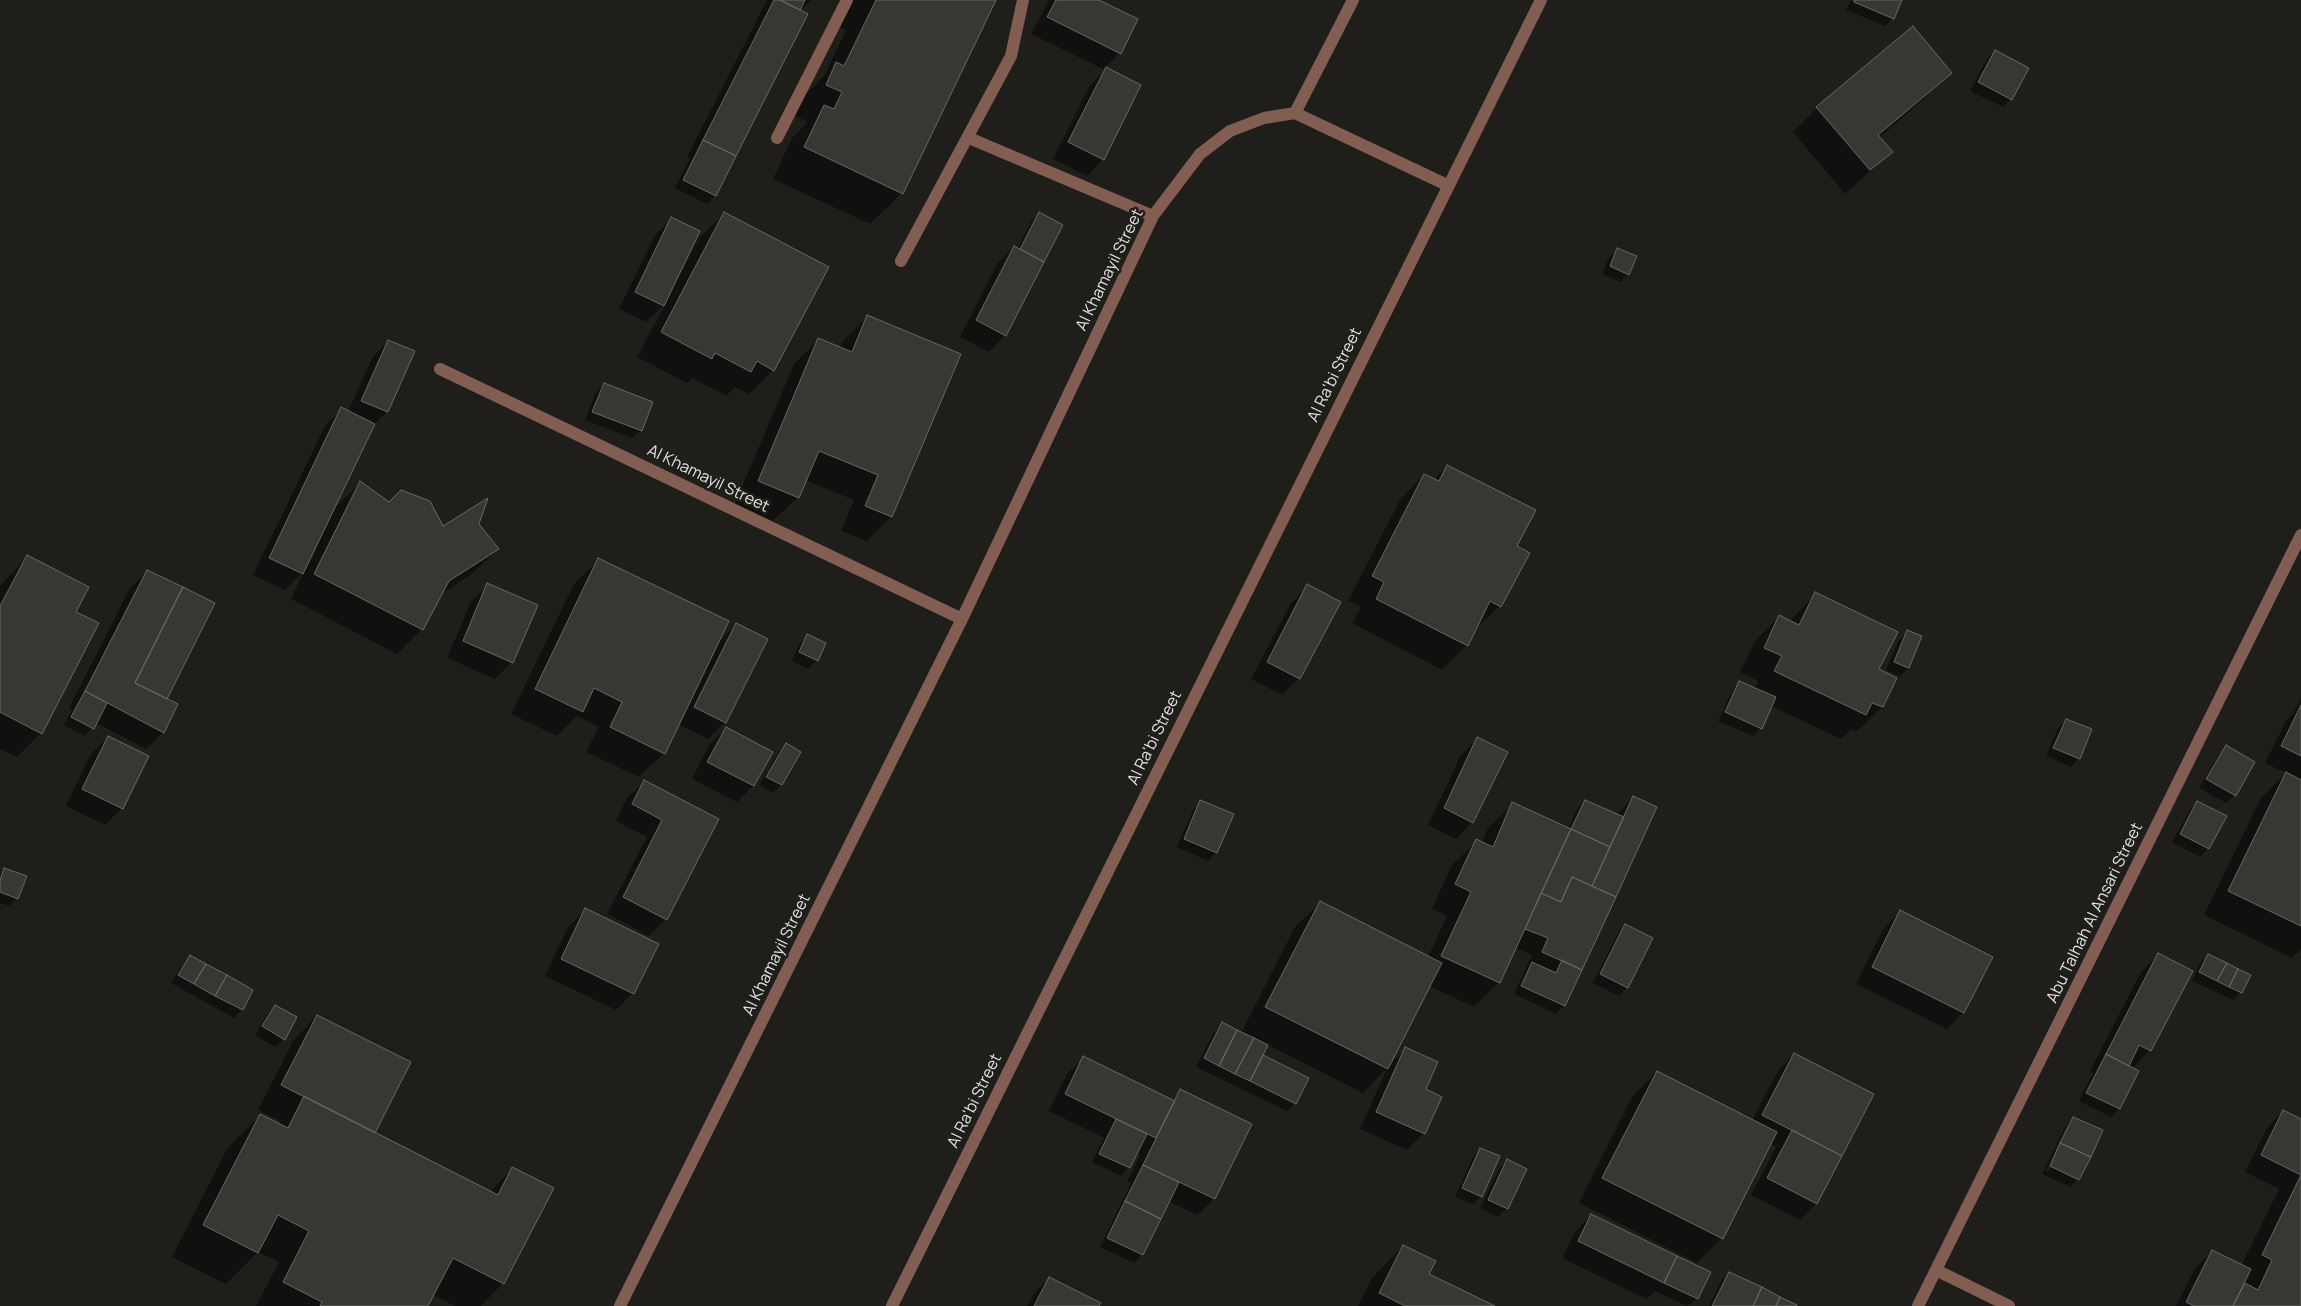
<!DOCTYPE html>
<html>
<head>
<meta charset="utf-8">
<style>
  body { margin:0 }
  canvas { display:block; background:#201e1b }
</style>
</head>
<body>
<canvas width="2301" height="1306"></canvas>
<script>
const ctx = document.querySelector('canvas').getContext('2d');
ctx.lineJoin = 'round';
function paint(path, color) { ctx.fillStyle = color; ctx.fill(path, 'evenodd'); }
const toPath = rows => new Path2D(rows.map(r => 'M' + r).join(''));
function strokePath(path, color, width, dash) { ctx.strokeStyle = color; ctx.lineWidth = width; ctx.lineCap = dash ? 'butt' : 'round'; ctx.setLineDash(dash || []); ctx.stroke(path); }
function write(font, color, halo, rows, align = 'center') {
  ctx.font = font + ' Manrope,sans-serif'; ctx.lineWidth = 5; ctx.setLineDash([]); ctx.textBaseline = 'middle'; ctx.strokeStyle = halo; ctx.fillStyle = color; for (const [text, x, y, turn = 0] of rows) {
    ctx.save(); ctx.translate(x, y); ctx.rotate((+turn || 0) * Math.PI / 180); ctx.textAlign = isNaN(turn) ? turn : align; if (halo) ctx.strokeText(text, 0, 0); ctx.fillText(text, 0, 0); ctx.restore();
  }
}
const shadow = toPath([
  [767,0,811,0,803,8,801,7,798,11,807,15,715,196,707,204,675,188,690,158,687,157],
  [846,0,994,0,902,193,870,224,773,179,792,138,808,122,795,116,805,95,824,76,846,30,834,24],
  [1049,0,1096,0,1120,53,1105,68,1140,86,1103,159,1087,176,1053,159,1090,85,1105,70,1031,34],
  [1851,0,1901,0,1893,18,1885,26,1846,10],
  [1995,51,2011,99,2003,107,1970,91,1987,59],
  [1951,73,1926,97,1879,138,1891,152,1845,194,1793,132,1817,108],
  [724,214,773,370,749,394,735,387,726,396,692,378,687,383,637,357,666,303,646,322,619,309,655,235,672,219,672,285,674,286,699,238],
  [1039,214,1061,225,1005,335,989,352,960,337,997,264,1014,247,1017,249,1031,222],
  [1618,249,1628,274,1620,282,1602,274,1609,257],
  [868,316,960,354,891,517,867,541,841,531,854,500,805,480,798,497,773,521,734,506,794,364,819,339,840,348,843,341],
  [388,341,413,352,387,412,372,426,333,509,360,483,389,504,443,528,478,525,498,549,473,573,441,594,422,629,397,654,291,599,303,572,285,590,253,575,325,426,341,409,348,412,372,358],
  [604,384,641,430,632,438,585,420,596,392],
  [1447,466,1500,606,1474,630,1467,645,1442,670,1352,623,1361,607,1348,601,1400,500,1424,475,1434,480],
  [27,557,75,612,41,733,17,757,0,749,0,586],
  [599,559,717,644,736,624,725,722,708,739,678,724,664,753,639,777,586,752,599,727,577,716,557,736,511,714,574,584],
  [147,572,165,699,176,705,163,732,146,749,96,723,85,736,64,725,72,710,69,708,130,588],
  [488,585,512,662,495,679,447,658,471,602],
  [1308,586,1299,678,1282,695,1251,679,1291,603],
  [1815,594,1878,670,1882,707,1857,731,1851,729,1841,739,1771,706,1761,728,1753,736,1718,721,1732,691,1740,683,1754,689,1758,681,1740,672,1755,641,1779,617,1789,622],
  [1907,631,1921,637,1908,668,1900,676,1886,670,1899,640],
  [808,636,825,644,816,661,808,669,792,661,799,644],
  [2301,698,2301,949,2292,958,2204,915,2261,798,2286,773,2265,763,2286,721,2294,712],
  [2066,720,2079,758,2071,767,2046,756,2058,728],
  [726,728,753,786,737,802,692,779,709,745],
  [108,737,122,808,105,825,66,806,91,754],
  [1477,739,1472,822,1456,839,1428,825,1461,755],
  [786,744,781,785,773,793,759,785,778,753],
  [2226,747,2254,762,2235,795,2226,803,2199,788,2218,755],
  [644,782,717,819,666,919,649,936,607,914,647,837,616,821,627,798],
  [1633,798,1656,808,1564,1006,1556,1014,1514,994,1532,955,1515,948,1499,982,1474,1007,1429,986,1390,1064,1406,1049,1424,1090,1424,1133,1407,1150,1360,1129,1387,1068,1363,1093,1266,1044,1262,1055,1295,1103,1287,1111,1196,1067,1214,1032,1222,1024,1241,1033,1295,927,1320,903,1428,957,1447,916,1432,909,1452,865,1477,841,1482,843,1488,828,1513,804,1568,829,1577,809,1585,801,1616,815],
  [1201,802,1216,852,1208,861,1177,847,1193,810],
  [2198,802,2208,849,2200,857,2172,842,2190,810],
  [5,869,17,898,9,906,0,903,0,874],
  [585,910,633,993,616,1010,545,976,568,927],
  [1900,912,1963,1012,1947,1029,1856,984,1883,929],
  [1626,925,1627,987,1619,996,1593,983,1618,934],
  [2158,955,2150,1050,2132,1069,2138,1072,2119,1109,2111,1117,2079,1101,2093,1073,2090,1071,2141,972],
  [2208,955,2241,992,2233,1000,2192,981,2200,963],
  [190,957,252,991,242,1010,234,1018,171,983,182,965],
  [275,1006,284,1039,275,1047,255,1035,267,1015],
  [317,1016,374,1133,490,1192,512,1169,503,1283,481,1306,455,1306,433,1295,427,1306,256,1306,279,1262,258,1252,226,1284,172,1257,228,1147,260,1116,277,1124,280,1121,258,1110,293,1041],
  [1794,1054,1816,1204,1800,1220,1751,1195,1776,1147,1770,1143,1722,1238,1697,1263,1579,1203,1632,1097,1657,1072,1752,1120,1778,1071],
  [1084,1058,1171,1100,1181,1091,1251,1124,1214,1199,1197,1215,1168,1201,1142,1255,1134,1263,1100,1247,1131,1183,1127,1182,1140,1155,1136,1153,1129,1167,1121,1176,1092,1162,1104,1138,1049,1111,1067,1074],
  [2283,1111,2301,1120,2301,1306,2176,1306,2195,1268,2212,1252,2241,1266,2279,1189,2245,1172,2267,1128],
  [2073,1118,2078,1179,2070,1187,2042,1174,2065,1127],
  [2067,1126,2070,1126,2048,1172,2046,1171],
  [1481,1149,1481,1196,1473,1204,1455,1197,1473,1157],
  [1507,1161,1525,1170,1507,1208,1498,1217,1480,1208,1499,1169],
  [1591,1215,1709,1272,1697,1299,1687,1306,1655,1291,1646,1299,1562,1258,1575,1232],
  [1403,1246,1428,1274,1492,1306,1358,1306,1372,1278],
  [1729,1273,1796,1306,1709,1306,1721,1281],
  [1049,1278,1098,1306,1027,1306,1033,1295]
]);
const building = toPath([
  [774,0,780,0,808,14,736,156,703,140,774,0],
  [780,0,805,0,800,10,780,0],
  [876,0,996,0,903,194,804,147,824,105,834,109,842,92,826,85,836,62,844,66,876,0],
  [1056,0,1099,0,1138,19,1121,54,1047,17,1056,0],
  [1854,0,1902,0,1894,19,1854,2,1854,0],
  [1913,26,1952,73,1878,135,1893,152,1870,170,1816,107,1913,26],
  [1995,50,2029,68,2012,100,1978,82,1995,50],
  [1106,67,1141,85,1104,160,1068,142,1106,67],
  [703,140,736,156,716,196,683,180,703,140],
  [724,212,829,267,774,371,757,361,751,372,715,353,712,359,661,332,724,212],
  [1039,212,1063,225,1044,262,1020,249,1039,212],
  [671,217,700,231,664,306,635,292,671,217],
  [1014,246,1044,262,1006,336,976,320,1014,246],
  [1617,248,1637,256,1629,275,1610,266,1617,248],
  [867,315,961,354,892,517,865,506,878,475,819,451,799,498,758,481,818,338,852,352,867,315],
  [388,340,415,351,388,412,361,401,388,340],
  [604,383,653,402,642,431,592,412,604,383],
  [341,407,375,424,303,574,269,558,341,407],
  [1447,465,1536,510,1517,546,1530,553,1501,607,1490,601,1468,646,1376,599,1384,582,1372,576,1424,474,1439,481,1447,465],
  [360,481,389,502,401,490,430,501,443,526,488,498,479,524,499,549,449,581,423,630,314,574,360,481],
  [27,555,89,587,76,612,99,623,42,734,0,712,0,606,27,555],
  [598,558,729,621,665,754,610,727,622,702,594,688,583,712,535,689,598,558],
  [147,570,183,587,135,683,178,704,164,733,85,691,147,570],
  [487,583,538,605,513,663,463,641,487,583],
  [1307,584,1341,602,1300,679,1267,662,1307,584],
  [183,587,215,603,167,699,135,683,183,587],
  [1815,592,1898,632,1879,669,1897,678,1883,707,1872,703,1866,715,1774,671,1782,656,1764,648,1779,615,1799,625,1815,592],
  [736,623,768,639,726,723,694,707,736,623],
  [1907,630,1922,636,1909,668,1894,662,1907,630],
  [807,634,826,643,818,661,799,652,807,634],
  [1739,681,1776,697,1762,729,1725,712,1739,681],
  [85,691,107,703,94,729,71,717,85,691],
  [2301,705,2301,756,2281,746,2301,705],
  [2066,719,2092,729,2080,759,2053,748,2066,719],
  [726,727,773,752,754,786,707,762,726,727],
  [108,736,149,756,123,809,82,789,108,736],
  [1477,737,1508,752,1473,823,1444,808,1477,737],
  [786,743,801,752,782,785,766,777,786,743],
  [2226,745,2255,762,2236,796,2206,779,2226,745],
  [2286,772,2301,780,2301,926,2228,891,2286,772],
  [644,780,719,819,667,920,623,897,662,820,632,804,644,780],
  [1633,796,1657,807,1616,897,1592,886,1633,796],
  [1200,800,1234,814,1217,853,1184,839,1200,800],
  [1585,800,1624,817,1610,847,1571,829,1585,800],
  [2197,801,2227,816,2209,849,2180,834,2197,801],
  [1512,802,1571,829,1500,983,1441,956,1471,892,1455,884,1476,839,1493,847,1512,802],
  [1571,829,1610,847,1592,886,1572,877,1561,902,1541,893,1571,829],
  [4,868,27,876,18,899,0,892,0,880,4,868],
  [1572,877,1616,897,1582,970,1542,952,1548,938,1525,929,1541,893,1561,902,1572,877],
  [1320,901,1442,963,1388,1069,1265,1007,1320,901],
  [585,908,659,944,634,994,561,959,585,908],
  [1900,910,1993,957,1964,1013,1872,967,1900,910],
  [1625,924,1653,938,1628,988,1600,974,1625,924],
  [2158,953,2193,971,2151,1051,2139,1045,2129,1066,2106,1054,2158,953],
  [2208,954,2227,963,2217,981,2199,972,2208,954],
  [190,955,206,964,194,984,178,975,190,955],
  [1562,960,1582,970,1565,1006,1521,986,1532,962,1556,973,1562,960],
  [2227,963,2238,969,2229,987,2217,981,2227,963],
  [206,964,227,975,215,996,194,984,206,964],
  [2238,969,2251,975,2242,993,2229,987,2238,969],
  [227,975,253,990,243,1010,215,996,227,975],
  [275,1005,297,1017,285,1040,262,1026,275,1005],
  [317,1015,411,1062,375,1133,281,1085,317,1015],
  [1222,1022,1237,1030,1219,1066,1204,1058,1222,1022],
  [1237,1030,1254,1038,1235,1074,1219,1066,1237,1030],
  [1254,1038,1268,1045,1250,1081,1235,1074,1254,1038],
  [1405,1047,1438,1062,1426,1089,1442,1097,1425,1134,1376,1112,1405,1047],
  [1794,1053,1874,1094,1842,1156,1762,1115,1794,1053],
  [2106,1054,2139,1071,2120,1109,2086,1093,2106,1054],
  [1263,1055,1309,1078,1296,1104,1250,1081,1263,1055],
  [1083,1056,1175,1101,1156,1138,1065,1094,1083,1056],
  [1657,1071,1777,1132,1723,1239,1602,1178,1657,1071],
  [1180,1089,1252,1124,1215,1199,1143,1165,1180,1089],
  [304,1096,498,1195,512,1167,554,1188,504,1284,453,1258,428,1306,320,1306,322,1302,283,1282,309,1231,278,1215,258,1253,203,1225,260,1114,288,1128,304,1096],
  [2283,1110,2301,1119,2301,1175,2261,1155,2283,1110],
  [2073,1117,2103,1130,2091,1157,2060,1143,2073,1117],
  [1116,1119,1147,1134,1130,1168,1099,1154,1116,1119],
  [1792,1130,1842,1156,1817,1204,1767,1178,1792,1130],
  [2060,1143,2091,1157,2079,1180,2050,1166,2060,1143],
  [1480,1148,1500,1156,1482,1197,1462,1188,1480,1148],
  [1507,1159,1527,1169,1508,1209,1488,1200,1507,1159],
  [1143,1165,1179,1182,1161,1219,1125,1201,1143,1165],
  [2301,1175,2301,1306,2233,1306,2245,1283,2258,1290,2272,1260,2262,1255,2301,1175],
  [1125,1201,1161,1219,1143,1255,1107,1238,1125,1201],
  [1591,1214,1677,1256,1664,1283,1578,1241,1591,1214],
  [1403,1245,1436,1261,1429,1274,1495,1306,1405,1306,1379,1293,1403,1245],
  [2212,1250,2251,1269,2233,1306,2194,1306,2186,1302,2212,1250],
  [1677,1256,1711,1272,1698,1299,1664,1283,1677,1256],
  [1729,1272,1762,1287,1753,1306,1712,1306,1729,1272],
  [1049,1277,1101,1303,1099,1306,1034,1306,1049,1277],
  [1762,1287,1780,1297,1776,1306,1753,1306,1762,1287],
  [1780,1297,1797,1305,1797,1306,1776,1306,1780,1297]
]);
const minor = toPath([
  [1295,113,1447,185],
  [1295,113,1353,0],
  [777,138,847,0],
  [969,138,1153,216],
  [901,261,1011,56,1023,0],
  [440,369,962,619],
  [1936,1270,2009,1306],
  [620,1306,962,619,1153,216,1200,154,1230,131,1264,118,1295,113],
  [892,1306,1541,0],
  [1918,1306,2301,535]
]);
const streetNames = [
  ["Al Khamayil Street",1110,270,-64],
  ["Al Ra'bi Street",1335,375,-64],
  ["Al Khamayil Street",708,479,26],
  ["Al Ra'bi Street",1155,738,-64],
  ["Abu Talhah Al Ansari Street",2095,913,-64],
  ["Al Khamayil Street",777,955,-64],
  ["Al Ra'bi Street",975,1101,-64]
];
paint(shadow, '#0007');
paint(building, '#393734');
strokePath(building, '#696764', 1);
strokePath(minor, '#825e52', 12);
write('16px', '#e4e2e1', '#201e1b', streetNames);
</script>
</body>
</html>
